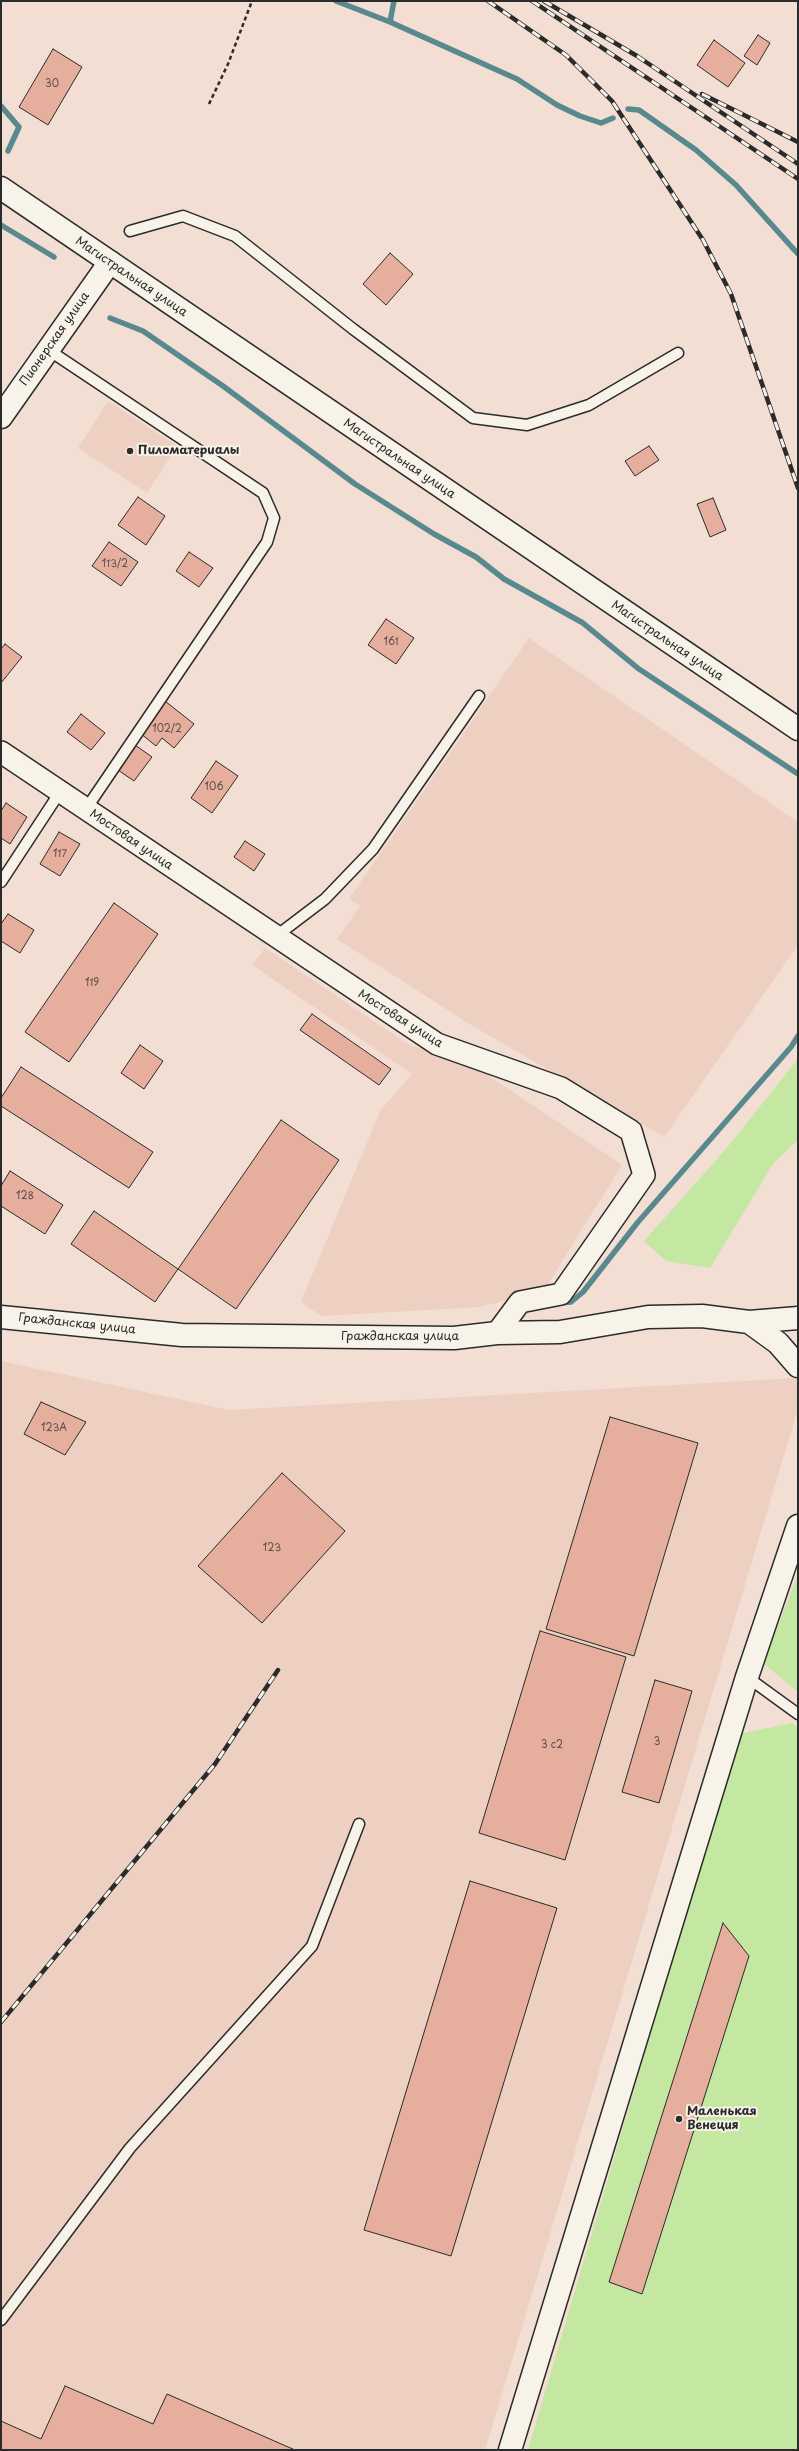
<!DOCTYPE html>
<html>
<head>
<meta charset="utf-8">
<style>
  body { margin:0 }
  #map { position:relative; width:799px; height:2451px; overflow:hidden; background:#f2ded2; font-family:"Playpen Sans",sans-serif }
  canvas { display:block }
  .frame { position:absolute; inset:0; border:2px solid #2b2b2b; pointer-events:none }
</style>
</head>
<body>
<div id="map">
<canvas width="799" height="2451"></canvas>
<div class="frame"></div>
</div>
<script>
const ctx = document.querySelector('canvas').getContext('2d');
ctx.lineJoin = 'round';
function paint(path, color) { ctx.fillStyle = color; ctx.fill(path, 'evenodd'); }
const toPath = rows => new Path2D(rows.map(r => 'M' + r).join(''));
function strokePath(path, color, width, dash) { ctx.strokeStyle = color; ctx.lineWidth = width; ctx.lineCap = dash ? 'butt' : 'round'; ctx.setLineDash(dash || []); ctx.stroke(path); }
function write(font, color, halo, rows, align = 'center') {
  ctx.font = font + ' "Playpen Sans",sans-serif'; ctx.lineWidth = 4; ctx.setLineDash([]); ctx.textBaseline = 'middle'; ctx.strokeStyle = halo; ctx.fillStyle = color; for (const [text, x, y, turn = 0] of rows) {
    ctx.save(); ctx.translate(x, y); ctx.rotate((+turn || 0) * Math.PI / 180); ctx.textAlign = isNaN(turn) ? turn : align; if (halo) ctx.strokeText(text, 0, 0); ctx.fillText(text, 0, 0); ctx.restore();
  }
}
const built = toPath([
  [108,401,177,446,147,493,78,448],
  [529,638,798,822,798,945,664,1137,471,1025,337,939,360,906,349,899],
  [265,948,411,1046,459,1056,622,1165,543,1292,479,1307,321,1316,301,1302,380,1111,412,1074,252,965],
  [1,1361,229,1410,798,1378,798,1409,485,2450,1,2450]
]);
const green = toPath([
  [798,1059,798,1140,773,1164,710,1268,666,1261,644,1241,726,1149],
  [798,1575,798,1692,763,1663],
  [792,1723,798,1727,798,2450,528,2450,739,1734]
]);
const stream = toPath([
  [336,1,390,22,517,79,557,105,580,116,601,123,613,118],
  [390,22,394,1],
  [1,106,19,127,8,151],
  [628,109,639,110,696,150,736,185,798,254],
  [1,225,54,257],
  [110,318,143,331,223,386,355,484,434,534,476,557,504,579,583,623,639,669,798,774],
  [558,1303,571,1302,583,1292,638,1222,791,1047,798,1036]
]);
const building = toPath([
  [758,35,770,43,757,65,744,56,758,35],
  [714,40,745,63,728,87,697,65,714,40],
  [53,49,82,67,48,125,19,107,53,49],
  [390,253,413,274,386,305,363,284,390,253],
  [649,446,659,460,635,476,625,461,649,446],
  [138,497,165,516,146,545,118,525,138,497],
  [713,498,726,530,710,537,697,504,713,498],
  [109,542,138,562,121,586,92,566,109,542],
  [189,552,213,568,199,587,176,571,189,552],
  [386,619,414,638,396,664,368,645,386,619],
  [5,644,22,657,1,683,1,649,5,644],
  [165,701,194,724,174,748,162,738,156,746,140,733,165,701],
  [81,714,105,733,91,750,67,732,81,714],
  [135,745,152,757,134,781,118,770,135,745],
  [216,761,238,776,212,813,191,798,216,761],
  [6,803,27,817,10,844,1,838,1,811,6,803],
  [59,832,80,844,60,876,40,864,59,832],
  [245,841,265,854,254,871,234,857,245,841],
  [114,903,158,934,69,1062,25,1032,114,903],
  [8,914,34,930,20,953,1,941,1,924,8,914],
  [312,1014,391,1069,379,1085,300,1030,312,1014],
  [140,1045,163,1061,144,1089,121,1073,140,1045],
  [21,1067,153,1152,129,1188,1,1106,1,1098,21,1067],
  [281,1120,339,1160,236,1309,178,1269,281,1120],
  [10,1171,63,1205,45,1234,1,1206,1,1186,10,1171],
  [94,1211,178,1269,155,1302,71,1244,94,1211],
  [41,1402,86,1422,65,1455,24,1434,41,1402],
  [610,1417,698,1443,634,1656,546,1629,610,1417],
  [282,1473,345,1531,262,1623,198,1566,282,1473],
  [540,1631,626,1657,565,1860,479,1833,540,1631],
  [655,1680,692,1691,659,1803,622,1792,655,1680],
  [470,1881,557,1908,451,2256,364,2230,470,1881],
  [723,1923,749,1956,642,2294,609,2282,723,1923],
  [65,2386,153,2424,167,2394,295,2450,1,2450,1,2421,41,2439,65,2386]
]);
const path = toPath([
  [209,104,228,64,252,1]
]);
const service = toPath([
  [130,231,183,216,235,236,353,329,473,418,527,425,589,405,678,353],
  [47,349,263,493,274,518,267,542,86,809],
  [1,882,60,792],
  [275,937,325,899,373,849,479,696],
  [747,1677,798,1714],
  [1,2320,130,2148,312,1946,359,1824]
]);
const minor = toPath([
  [1,752,437,1044,561,1088,631,1131,644,1175,561,1294,520,1302,497,1333]
]);
const tertiary = toPath([
  [1,417,110,262],
  [1,1317,182,1335,454,1338,497,1333,560,1332,648,1317,702,1316,749,1322,798,1318],
  [749,1322,778,1343,798,1366],
  [510,2450,747,1677,798,1526]
]);
const primary = toPath([
  [1,188,798,729]
]);
const rail = toPath([
  [488,1,566,55,612,101,703,240,731,294,798,488],
  [532,1,798,179],
  [544,1,637,56,798,164],
  [702,94,798,142],
  [1,2022,215,1764,278,1670]
]);
const markers = [
  [130,451,4,"#2b2b2b"],
  [679,2119,4,"#2b2b2b"]
];
const numberNames = [
  ["30",52,84],
  ["113/2",115,564],
  ["161",391,642],
  ["102/2",167,729],
  ["106",214,787],
  ["117",60,854],
  ["119",92,983],
  ["128",25,1196],
  ["123А",54,1428],
  ["123",272,1548],
  ["3",657,1742],
  ["3 с2",552,1745]
];
const streetNames = [
  ["Магистральная улица",131,277,34],
  ["Пионерская улица",55,339,-55],
  ["Магистральная улица",399,459,34],
  ["Магистральная улица",667,641,34],
  ["Мостовая улица",131,840,34],
  ["Мостовая улица",400,1019,32],
  ["Гражданская улица",77,1324,6],
  ["Гражданская улица",400,1337]
];
const poiNames = [
  ["Пиломатериалы",138,451],
  ["Маленькая",687,2112],
  ["Венеция",687,2126]
];
paint(built, '#eed0c2');
paint(green, '#c4e7a1');
strokePath(stream, '#59898f', 5.5);
paint(building, '#e6ae9d');
strokePath(building, '#2b2b2b', 1);
strokePath(service, '#2b2b2b', 13);
strokePath(minor, '#2b2b2b', 24);
strokePath(tertiary, '#2b2b2b', 25);
strokePath(primary, '#2b2b2b', 25);
strokePath(path, '#2b2b2b', 2.5, [4, 3]);
strokePath(service, '#f7f3e8', 10);
strokePath(minor, '#f7f3e8', 21);
strokePath(tertiary, '#f7f3e8', 22);
strokePath(primary, '#f7f3e8', 22);
strokePath(rail, '#2b2b2b', 4.5);
strokePath(rail, '#f7f3e8', 3, [9]);
for (const [x, y, r, color] of markers) { const dot = new Path2D(); dot.arc(x, y, r, 0, 2 * Math.PI); ctx.fillStyle = color; ctx.fill(dot); strokePath(dot, '#f7f3e8', 1.5); }
write('10px', '#5a4c48', null, numberNames);
write('12px', '#2b2b2b', '#f7f3e8', streetNames);
write('bold 12px', '#2b2b2b', '#f7f3e8', poiNames, 'left');
</script>
</body>
</html>
